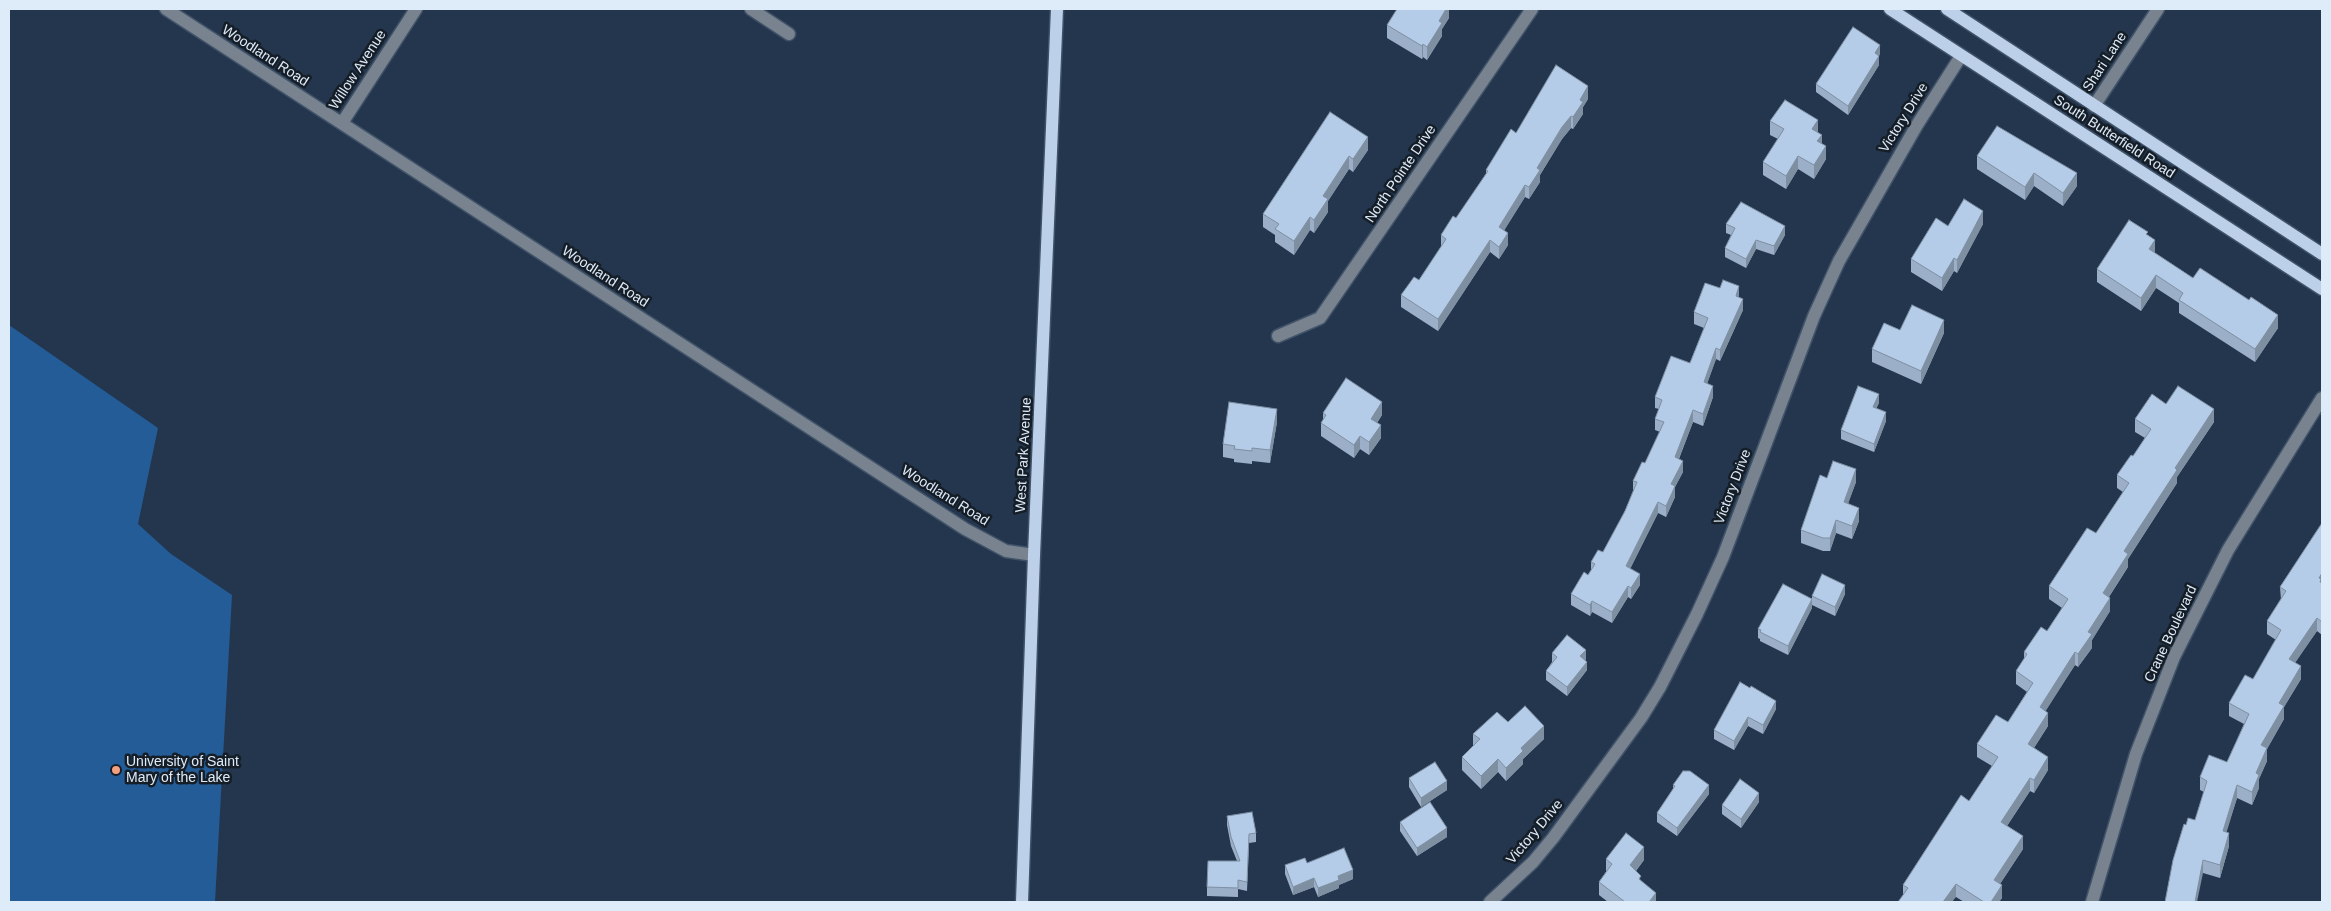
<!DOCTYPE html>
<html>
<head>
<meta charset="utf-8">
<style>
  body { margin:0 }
  #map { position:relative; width:2331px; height:911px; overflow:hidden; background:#23364d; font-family:Arial,sans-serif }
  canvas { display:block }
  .frame { position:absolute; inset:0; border:10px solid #deebf9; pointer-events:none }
</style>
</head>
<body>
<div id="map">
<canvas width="2331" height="911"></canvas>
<div class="frame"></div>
</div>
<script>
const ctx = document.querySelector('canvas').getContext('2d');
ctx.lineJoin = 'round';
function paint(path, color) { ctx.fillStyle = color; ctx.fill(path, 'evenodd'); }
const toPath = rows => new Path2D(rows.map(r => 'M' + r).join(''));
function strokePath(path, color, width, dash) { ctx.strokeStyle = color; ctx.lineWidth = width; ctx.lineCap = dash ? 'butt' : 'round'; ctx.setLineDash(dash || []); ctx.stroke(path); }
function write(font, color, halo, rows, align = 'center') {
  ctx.font = font + ' Arial,sans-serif'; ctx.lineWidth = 5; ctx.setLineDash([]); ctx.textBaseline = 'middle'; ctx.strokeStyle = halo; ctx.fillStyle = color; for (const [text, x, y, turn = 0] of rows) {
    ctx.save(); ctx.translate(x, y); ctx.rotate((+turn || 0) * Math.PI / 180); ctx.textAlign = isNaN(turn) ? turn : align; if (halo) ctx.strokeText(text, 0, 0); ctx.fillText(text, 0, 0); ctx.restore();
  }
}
const forest = toPath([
  [9,325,158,428,138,524,171,554,232,595,215,902,9,902]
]);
const minor = toPath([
  [166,9,965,529,1006,551,1034,555],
  [751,9,789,34],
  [2094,106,2158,9],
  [342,123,416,9],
  [1278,336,1320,318,1532,9],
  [1490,902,1533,862,1553,838,1641,718,1660,687,1697,614,1723,557,1814,316,1839,261,1917,125,1961,56],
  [2092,902,2136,754,2174,657,2228,550,2322,398]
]);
const major = toPath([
  [1890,9,2322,289],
  [1947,9,2322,254],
  [1022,902,1034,555,1057,9]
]);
const wall = toPath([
  [1449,9,1449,18,1442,29,1442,36,1427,60,1423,57,1422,59,1387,38,1387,25],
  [1880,54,1879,56,1879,65,1848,115,1816,92,1816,84],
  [1588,99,1583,107,1583,114,1573,129,1571,128,1562,139,1540,175,1540,182,1529,199,1525,197,1504,230,1508,245,1499,259,1490,252,1438,331,1401,307,1401,295,1419,280,1441,248,1441,235,1456,218,1486,174,1486,170,1516,133],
  [1330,112,1368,150,1353,172,1349,169,1328,201,1328,212,1314,233,1310,230,1294,255,1275,242,1275,235,1263,227,1263,214],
  [1770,121,1818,132,1826,159,1814,179,1798,169,1786,189,1763,175,1763,162,1778,139,1770,135],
  [1977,156,2077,186,2063,206,2034,186,2025,200,1977,169],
  [1726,224,1785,235,1774,255,1756,249,1746,268,1725,257,1725,248,1731,235,1726,233],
  [1983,224,1957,273,1954,271,1942,291,1911,272,1911,259,1948,226],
  [2148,235,2155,253,2193,278,2278,328,2255,362,2179,313,2179,303,2156,288,2141,311,2097,282,2097,269],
  [1739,298,1743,310,1720,361,1716,359,1707,383,1713,397,1703,426,1693,422,1679,459,1683,472,1675,487,1675,497,1666,517,1658,513,1630,569,1640,585,1631,599,1628,597,1612,623,1592,612,1590,616,1571,605,1571,594,1588,575,1591,570,1591,562,1603,552,1625,511,1633,491,1633,481,1645,463,1660,432,1655,430,1655,419,1659,409,1655,408,1655,397,1690,363,1704,328,1694,324,1694,312],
  [1900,330,1944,333,1921,384,1872,362,1872,349],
  [1879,403,1876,408,1886,421,1874,452,1841,439,1841,430],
  [2166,404,2214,422,2177,477,2177,483,2128,559,2128,567,2109,597,2110,611,2092,640,2092,648,2078,667,2075,665,2045,711,2048,726,2034,748,2048,770,2034,793,2030,791,2007,826,2023,849,2000,884,2002,898,1999,902,1964,902,1956,897,1903,894,1903,885,1969,801,1992,766,1977,757,1977,744,2008,722,2027,692,2016,684,2016,671,2024,659,2024,652,2047,631,2062,608,2049,599,2049,586,2096,533,2123,492,2117,488,2117,475,2133,456,2145,438,2135,432,2135,419],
  [1323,413,1382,415,1377,423,1381,438,1369,455,1360,449,1354,458,1321,436,1321,423,1323,420],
  [1277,422,1270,463,1252,461,1252,464,1234,462,1234,459,1223,457,1223,444],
  [1827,478,1856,482,1848,503,1859,521,1852,539,1836,533,1830,551,1823,551,1801,543,1801,530],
  [2322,523,2322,635,2317,631,2295,662,2301,679,2284,707,2284,719,2267,749,2267,761,2259,779,2259,788,2252,805,2237,798,2226,832,2229,846,2220,878,2203,873,2186,825,2195,820,2204,792,2200,790,2200,777,2227,762,2244,724,2229,716,2229,703,2253,679,2276,640,2267,634,2267,621,2281,600,2280,587],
  [1845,594,1835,616,1812,605,1812,608,1788,655,1760,641,1760,639,1758,638,1758,629,1812,598,1812,596],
  [1552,653,1586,659,1585,660,1587,670,1567,696,1546,680,1546,671,1552,662],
  [1750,688,1776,709,1763,734,1748,726,1734,750,1714,739,1714,730],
  [1508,722,1544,739,1523,759,1523,764,1506,781,1498,772,1481,789,1462,770,1462,757,1473,746,1473,734],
  [1409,778,1447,790,1421,807,1409,787],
  [1673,785,1709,794,1677,836,1657,822,1657,813,1673,789],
  [1759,802,1741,828,1722,814,1722,805],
  [1227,816,1256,833,1256,842,1249,843,1247,891,1238,889,1238,897,1207,896,1207,887,1237,861,1231,846,1227,825],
  [1400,822,1447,837,1417,856,1400,831],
  [1606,859,1644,860,1636,871,1641,881,1656,902,1608,902,1599,895,1599,882,1606,872],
  [1307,863,1353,879,1339,885,1339,888,1318,897,1314,887,1293,895,1285,874,1285,865]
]);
const shadedWall = toPath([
  [1446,9,1449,9,1449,18,1442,29,1442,36,1427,60,1427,47,1439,21],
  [1423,44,1423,57,1422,59,1422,46],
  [1880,45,1880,54,1875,62,1875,53],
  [1879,56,1879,65,1848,115,1848,106],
  [1588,86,1588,99,1583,107,1583,114,1573,129,1573,117,1580,100],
  [1571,116,1571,128,1562,139,1540,175,1540,182,1529,199,1529,187,1537,168,1562,127],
  [1818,120,1818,133,1812,129],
  [1822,135,1822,148,1817,141],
  [1368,137,1368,150,1353,172,1353,159],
  [1826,146,1826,159,1814,179,1814,165],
  [1349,156,1349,169,1328,201,1328,212,1314,233,1314,220,1323,196],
  [1798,156,1798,169,1786,189,1786,176],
  [2034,173,2034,186,2025,200,2025,187],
  [2077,173,2077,186,2063,206,2063,193],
  [1525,185,1525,197,1499,239,1499,227],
  [1983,211,1983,224,1957,273,1957,260],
  [1310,217,1310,230,1294,255,1294,241],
  [1785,226,1785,235,1774,255,1774,246],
  [1508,233,1508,245,1499,259,1499,247],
  [1490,240,1490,252,1438,331,1438,319],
  [1756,240,1756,249,1746,268,1746,259],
  [2155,240,2155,253,2149,249],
  [1954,258,1954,271,1942,291,1942,278],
  [2156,275,2156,288,2141,311,2141,298],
  [1739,286,1739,297,1736,296],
  [1743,299,1743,310,1720,361,1720,350],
  [2278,315,2278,328,2255,362,2255,349],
  [1944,320,1944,333,1921,384,1921,371],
  [1716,348,1716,359,1704,393,1704,382],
  [1713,386,1713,397,1703,426,1703,414],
  [1879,394,1879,403,1873,416,1873,407],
  [1382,402,1382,415,1371,432,1371,419],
  [1277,409,1277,422,1270,463,1270,450],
  [2214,409,2214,422,2177,477,2177,483,2128,559,2128,567,2103,606,2103,593,2124,551,2175,468],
  [1693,410,1693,422,1675,468,1675,457],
  [1886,412,1886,421,1874,452,1874,444],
  [1381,425,1381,438,1369,455,1369,442],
  [1360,436,1360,449,1354,458,1354,445],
  [1683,461,1683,472,1675,487,1675,497,1666,517,1666,506,1671,484],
  [1856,469,1856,482,1844,515,1844,502],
  [1658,502,1658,513,1626,577,1626,566],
  [1859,508,1859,521,1852,539,1852,526],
  [1836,520,1836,533,1830,551,1830,538],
  [2322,573,2322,586,2321,587,2319,578],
  [1640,574,1640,585,1631,599,1631,588],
  [1845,585,1845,594,1835,616,1835,607],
  [1628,586,1628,597,1612,623,1612,612],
  [2110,598,2110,611,2092,640,2092,648,2078,667,2078,654,2088,632],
  [1812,599,1812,608,1788,655,1788,646],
  [1592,601,1592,612,1590,616,1590,605],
  [2317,618,2317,631,2289,672,2289,659],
  [1586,650,1586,659,1580,665,1580,656],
  [2075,652,2075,665,2040,720,2040,707],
  [1587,662,1587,670,1567,696,1567,687],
  [2301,666,2301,679,2284,707,2284,719,2267,749,2267,761,2259,779,2259,788,2252,805,2252,792,2261,745,2279,703],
  [1776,701,1776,709,1763,734,1763,725],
  [2048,713,2048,726,2028,757,2028,744],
  [1748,717,1748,726,1734,750,1734,741],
  [1544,726,1544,739,1523,759,1523,764,1506,781,1506,768,1521,748],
  [2048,757,2048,770,2034,793,2034,780],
  [1498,759,1498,772,1481,789,1481,776],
  [2030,778,2030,791,2001,835,2001,822],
  [1447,781,1447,790,1421,807,1421,798],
  [1709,785,1709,794,1677,836,1677,828],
  [2237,785,2237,798,2223,844,2223,831],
  [1759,793,1759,802,1741,828,1741,819],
  [1447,828,1447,837,1417,856,1417,848],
  [2229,833,2229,846,2220,878,2220,865],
  [2023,836,2023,849,1994,893,1994,880],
  [1644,847,1644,860,1630,878,1630,865],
  [2203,860,2203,873,2197,902,2195,902],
  [1353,870,1353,879,1339,885,1339,888,1318,897,1318,888,1338,876],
  [1314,878,1314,887,1293,895,1293,887],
  [1956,884,1956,897,1952,902,1943,902],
  [2002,885,2002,898,1999,902,1991,902],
  [1656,893,1656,902,1649,902]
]);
const building = toPath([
  [1397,9,1446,9,1439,21,1442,23,1427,47,1423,44,1422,46,1387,25,1397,9],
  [1853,27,1880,45,1875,53,1879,56,1848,106,1816,84,1853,27],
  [1556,65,1588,86,1580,100,1583,102,1573,117,1571,116,1562,127,1537,168,1540,170,1529,187,1525,185,1499,227,1508,233,1499,247,1490,240,1438,319,1401,295,1414,277,1419,280,1446,239,1441,235,1453,216,1456,218,1488,171,1486,170,1511,129,1516,133,1556,65],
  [1785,100,1818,120,1812,129,1822,135,1817,141,1826,146,1814,165,1798,156,1786,176,1763,162,1784,129,1770,121,1785,100],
  [1330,112,1368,137,1353,159,1349,156,1323,196,1328,199,1314,220,1310,217,1294,241,1275,229,1279,224,1263,214,1330,112],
  [1997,126,2077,173,2063,193,2034,173,2025,187,1977,156,1997,126],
  [1964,199,1983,211,1957,260,1954,258,1942,278,1911,259,1936,218,1948,226,1964,199],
  [1741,202,1785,226,1774,246,1756,240,1746,259,1725,248,1735,228,1726,224,1741,202],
  [2129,220,2148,232,2146,234,2155,240,2149,249,2193,278,2200,268,2249,300,2251,297,2278,315,2255,349,2179,300,2183,293,2156,275,2141,298,2097,269,2129,220],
  [1723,280,1739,286,1736,296,1743,299,1720,350,1716,348,1704,382,1713,386,1703,414,1693,410,1675,457,1683,461,1671,484,1675,486,1672,493,1666,506,1658,502,1626,566,1640,574,1631,588,1628,586,1612,612,1592,601,1590,605,1571,594,1584,572,1588,575,1595,564,1591,562,1598,550,1603,552,1604,550,1625,511,1637,482,1633,481,1642,462,1645,463,1664,422,1655,419,1662,400,1655,397,1671,356,1690,363,1708,318,1694,312,1705,283,1720,288,1723,280],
  [1912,305,1944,320,1921,371,1872,349,1884,323,1900,330,1912,305],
  [1346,378,1382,402,1371,419,1381,425,1369,442,1360,436,1354,445,1321,423,1326,415,1323,413,1346,378],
  [1858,386,1879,394,1873,407,1886,412,1874,444,1841,430,1858,386],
  [2178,386,2214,409,2175,468,2177,470,2124,551,2128,554,2103,593,2110,598,2088,632,2092,634,2078,654,2075,652,2040,707,2048,713,2028,744,2048,757,2034,780,2030,778,2001,822,2023,836,1994,880,2002,885,1991,902,1984,902,1956,884,1943,902,1898,902,1908,888,1903,885,1961,795,1969,801,1998,757,1977,744,1996,715,2008,722,2033,683,2016,671,2027,654,2024,652,2041,627,2047,631,2068,599,2049,586,2087,528,2096,533,2129,483,2117,475,2131,455,2133,456,2151,429,2135,419,2152,394,2166,404,2178,386],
  [1229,402,1277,409,1270,450,1252,448,1252,451,1234,449,1235,446,1223,444,1229,402],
  [1833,461,1856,469,1844,502,1859,508,1852,526,1836,520,1830,538,1823,538,1801,530,1820,475,1827,478,1833,461],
  [2322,523,2322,573,2319,578,2321,579,2320,582,2322,583,2322,622,2317,618,2289,659,2301,666,2279,703,2284,706,2261,745,2267,748,2256,773,2259,775,2252,792,2237,785,2223,831,2229,833,2220,865,2203,860,2195,902,2165,902,2173,860,2184,824,2186,825,2188,818,2195,820,2207,781,2200,777,2209,755,2227,762,2249,714,2229,703,2245,675,2253,679,2281,630,2267,621,2286,591,2280,587,2322,523],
  [1822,574,1845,585,1835,607,1812,596,1822,574],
  [1783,584,1812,599,1788,646,1760,632,1761,630,1758,629,1783,584],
  [1567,635,1586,650,1580,656,1587,662,1567,687,1546,671,1557,657,1552,653,1567,635],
  [1740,682,1750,688,1751,686,1776,701,1763,725,1748,717,1734,741,1714,730,1740,682],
  [1525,706,1544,726,1521,748,1523,751,1506,768,1498,759,1481,776,1462,757,1480,739,1473,734,1497,712,1508,722,1525,706],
  [1435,762,1447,781,1421,798,1409,778,1435,762],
  [1683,771,1690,771,1709,785,1677,828,1657,813,1675,786,1673,785,1683,771],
  [1740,779,1759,793,1741,819,1722,805,1740,779],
  [1430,802,1447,828,1417,848,1400,822,1430,802],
  [1252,812,1256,833,1249,834,1247,882,1238,880,1238,888,1207,887,1208,861,1240,861,1231,837,1227,816,1252,812],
  [1626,833,1644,847,1630,865,1641,876,1639,879,1656,893,1649,902,1625,902,1599,882,1612,864,1606,859,1626,833],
  [1344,848,1353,870,1338,876,1339,880,1318,888,1314,878,1293,887,1285,865,1305,858,1307,863,1344,848]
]);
const markers = [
  [116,770,5,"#f2a07f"]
];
const streetNames = [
  ["Woodland Road",265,56,33],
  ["Shari Lane",2105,62,-57],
  ["Willow Avenue",358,70,-57],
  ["Victory Drive",1904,118,-58],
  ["South Butterfield Road",2114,137,33],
  ["North Pointe Drive",1401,174,-56],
  ["Woodland Road",605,277,33],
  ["West Park Avenue",1024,455,-87],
  ["Victory Drive",1733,487,-69],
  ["Woodland Road",945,496,32],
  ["Crane Boulevard",2171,634,-65],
  ["Victory Drive",1535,832,-50]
];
const poiNames = [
  ["University of Saint",126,762],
  ["Mary of the Lake",126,778]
];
paint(forest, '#245c98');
strokePath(minor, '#415369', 15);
strokePath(major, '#415369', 15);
strokePath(minor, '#79838f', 12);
strokePath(major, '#bcd1e9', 12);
paint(wall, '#9bafc8');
paint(shadedWall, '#7e8fa2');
paint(building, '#b4cce8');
strokePath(building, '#7e8fa2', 1);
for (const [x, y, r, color] of markers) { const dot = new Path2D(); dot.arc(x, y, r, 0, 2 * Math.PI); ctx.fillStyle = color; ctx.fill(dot); strokePath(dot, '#151d27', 2); }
write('14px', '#deebf9', '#151d27', streetNames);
write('14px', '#deebf9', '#151d27', poiNames, 'left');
</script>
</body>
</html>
